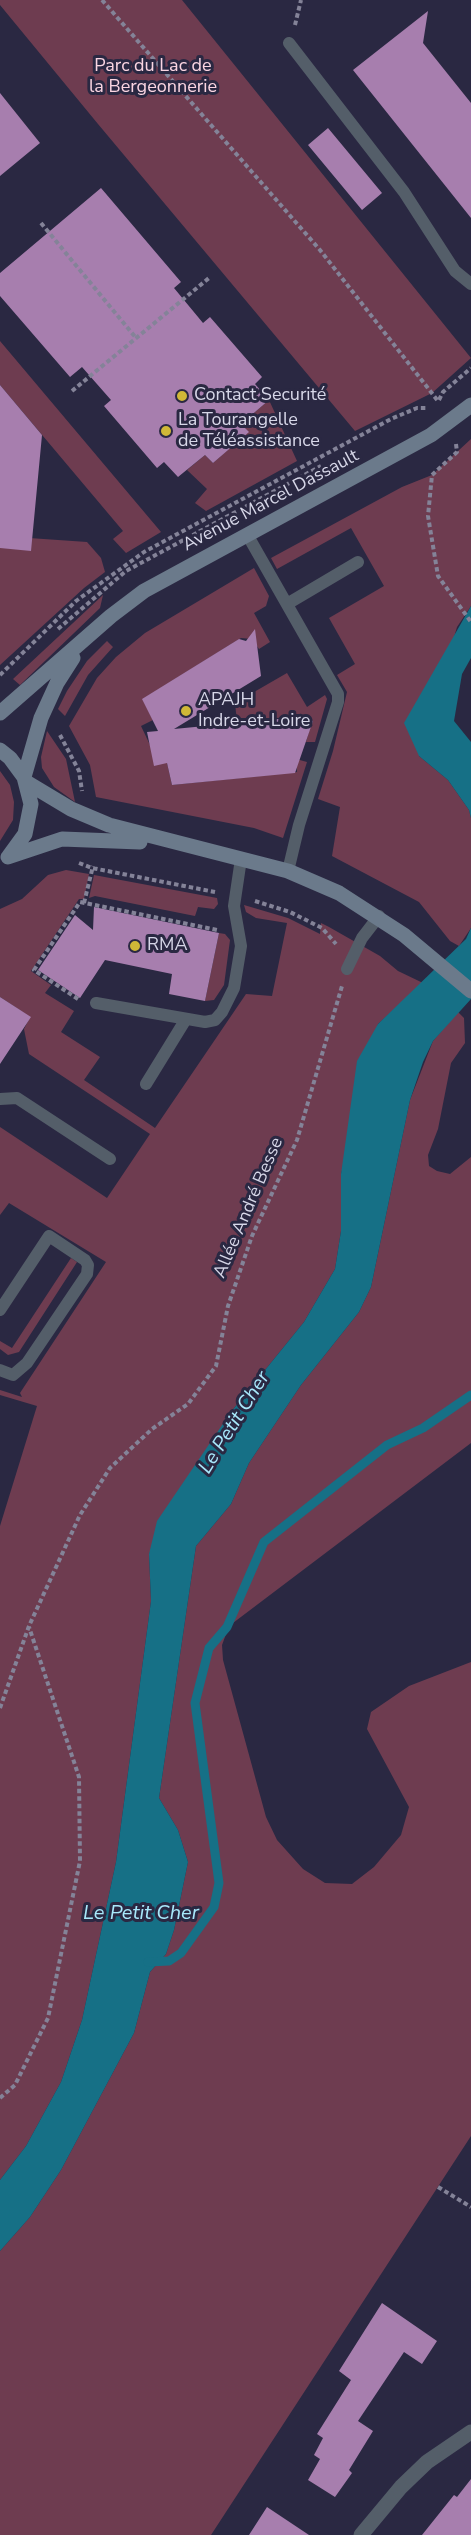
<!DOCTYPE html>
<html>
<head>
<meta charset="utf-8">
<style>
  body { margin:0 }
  canvas { display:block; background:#2a2842 }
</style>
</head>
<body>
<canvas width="471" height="2535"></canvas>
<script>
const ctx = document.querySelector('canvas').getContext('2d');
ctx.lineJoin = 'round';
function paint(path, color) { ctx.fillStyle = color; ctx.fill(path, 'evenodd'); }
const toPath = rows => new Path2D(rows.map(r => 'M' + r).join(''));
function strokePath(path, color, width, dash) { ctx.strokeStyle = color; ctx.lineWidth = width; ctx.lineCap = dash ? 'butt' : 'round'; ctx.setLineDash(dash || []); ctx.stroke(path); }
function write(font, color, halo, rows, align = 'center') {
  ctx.font = font + ' "Nunito Sans",sans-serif'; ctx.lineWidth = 6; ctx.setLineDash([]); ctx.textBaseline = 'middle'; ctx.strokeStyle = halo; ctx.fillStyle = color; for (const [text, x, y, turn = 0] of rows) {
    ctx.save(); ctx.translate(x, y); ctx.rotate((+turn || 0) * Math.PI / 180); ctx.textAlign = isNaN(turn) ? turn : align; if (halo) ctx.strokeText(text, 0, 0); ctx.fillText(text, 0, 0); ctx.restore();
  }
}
const green = toPath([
  [0,0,182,0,471,358,432,393,355,431,98,124,0,5],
  [0,341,161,532,126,553,113,539,123,531,0,385],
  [269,400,297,461,206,511,195,503,207,489,187,470,205,455,213,463,248,432,241,424],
  [471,439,471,606,457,627,419,756,448,780,469,810,471,818,471,928,459,946,450,941,419,902,332,856,340,807,318,799,333,751,347,692,337,675,355,664,329,618,384,586,351,528,277,569,271,558,402,487,432,475],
  [0,536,87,542,101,558,105,572,84,588,0,665],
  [254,568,269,596,266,606,254,613,270,642,259,649,252,639,241,638,143,699,153,720,141,726,150,745,167,763,172,785,297,772,296,759,307,762,283,838,254,828,96,797,90,765,69,726,97,678,116,657,145,633],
  [103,595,100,608,20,685,13,679],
  [107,641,113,647,88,675,65,716,58,709,67,691,87,661],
  [287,673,307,707,325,695,327,699,315,742,306,742,311,724,301,717,250,719,250,733,228,735,227,723,237,722,235,703],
  [47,731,66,759,75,802,54,787,42,768,41,757],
  [0,771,10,785,14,802,13,820,0,841],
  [66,870,89,874,84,899,79,899,31,971,51,985,45,993,74,1011,61,1032,100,1057,84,1080,155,1128,246,994,272,996,287,923,256,918,246,912,244,905,288,918,320,934,321,923,329,927,380,956,398,971,423,983,378,1024,341,1174,341,1231,335,1269,304,1322,231,1412,149,1554,151,1601,116,1862,82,2020,61,2082,26,2146,0,2180,0,1526,37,1406,0,1395,0,1390,22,1397,20,1393,106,1262,9,1203,0,1215,0,1127,107,1198,150,1134,29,1054,24,1029,30,1017,0,997,0,909,22,899,48,875],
  [94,875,217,898,218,904,214,909,198,907,195,916,95,896,89,898],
  [219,933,225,934,230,940,224,985,214,1000,205,1001],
  [458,1012,464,1018,465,1043,451,1063,438,1129,428,1155,429,1166,437,1171,450,1174,471,1157,471,1443,229,1626,222,1645,223,1660,266,1817,277,1840,303,1869,325,1883,352,1884,374,1867,401,1835,409,1807,367,1729,371,1712,409,1686,471,1662,471,2136,211,2535,0,2535,0,2251,30,2217,61,2170,134,2033,150,1972,166,1954,174,1930,188,1862,178,1830,159,1798,196,1546,231,1504,249,1463,301,1385,359,1312,371,1287,410,1100,433,1041],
  [71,1258,77,1262,68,1276,19,1352,8,1355,0,1349,0,1341,12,1348]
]);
const water = toPath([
  [471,606,471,658,462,674,454,721,471,742,471,818,469,810,448,780,419,756,404,723],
  [471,928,471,999,433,1041,423,1062,410,1100,371,1287,359,1312,301,1385,249,1463,231,1504,196,1546,159,1798,178,1830,188,1862,174,1930,166,1954,150,1972,134,2033,61,2170,30,2217,0,2251,0,2180,26,2146,61,2082,82,2020,116,1862,151,1601,149,1554,157,1521,231,1412,304,1322,335,1269,341,1231,341,1174,357,1061,378,1024,466,939]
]);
const stream = toPath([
  [148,1962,169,1961,181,1953,214,1907,219,1883,195,1703,209,1648,227,1627,264,1542,387,1445,423,1428,471,1395]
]);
const building = toPath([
  [428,11,423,43,471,103,471,218,353,70],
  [0,93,40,143,0,176],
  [328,128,382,193,362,210,308,145],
  [101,188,181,282,174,288,203,323,210,317,262,377,255,384,269,400,241,424,249,432,213,463,205,455,178,477,164,462,157,468,104,406,111,400,82,367,70,377,0,296,0,273],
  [0,385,42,435,31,551,0,548],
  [255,629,261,676,174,729,299,717,313,721,295,773,172,785,167,763,154,766,147,732,158,731,142,699,239,639,246,641],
  [94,907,219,933,205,1001,169,994,172,974,105,960,80,998,38,970,75,915,93,930],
  [0,997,31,1017,0,1064],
  [382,2303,437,2341,422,2364,404,2352,358,2421,373,2431,349,2470,352,2473,335,2497,308,2480,320,2459,314,2455,323,2438,317,2434,351,2380,339,2371],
  [471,2479,471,2535,422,2535,454,2495,457,2497],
  [267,2507,309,2535,249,2535]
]);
const path = toPath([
  [102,0,320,250,438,401],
  [295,25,301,0],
  [41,223,136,338],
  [72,391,209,278],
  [439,400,443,392,471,368],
  [456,444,457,452,432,475,428,516,438,576,471,622],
  [58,629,126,571,321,466],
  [0,675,76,601,144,552,391,419,417,408,428,408],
  [60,735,79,771,82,791],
  [79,863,92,868,215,892],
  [255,901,290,912,322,928,336,944],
  [84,903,93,866],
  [78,999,34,970,80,902,217,930],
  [0,1708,29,1626,80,1515,110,1468,152,1429,188,1404,216,1366,228,1306,252,1236,297,1140,342,986],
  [0,2098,15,2085,48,2018,80,1861,79,1777,29,1627],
  [438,2187,471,2207]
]);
const lane = toPath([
  [289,43,404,192,455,271,471,284],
  [248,536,338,694,338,702,299,825,288,871],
  [287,604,358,562],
  [347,969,362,938,379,916],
  [96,1003,205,1022,215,1020,222,1012,234,988,241,946,234,906,241,859],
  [146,1084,186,1019],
  [0,1099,17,1098,110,1159],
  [0,1310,49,1236,85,1260,88,1265,87,1274,27,1363,13,1375,0,1370]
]);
const street = toPath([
  [361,2535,401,2487,427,2462,471,2432]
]);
const secondary = toPath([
  [0,713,111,616,144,591,431,435,471,405],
  [0,750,10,758,24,777,31,804,25,834,9,856],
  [24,777,41,718,57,683,73,658],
  [26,782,71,809,109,825,288,871,339,893,404,935,471,991],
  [8,857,62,839,140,842]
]);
const markers = [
  [182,396,6,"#d0b837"],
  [166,431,6,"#d0b837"],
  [186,711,6,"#d0b837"],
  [135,946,6,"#d0b837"]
];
const parkNames = [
  ["Parc du Lac de",153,67],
  ["la Bergeonnerie",153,88]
];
const poiNames = [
  ["Contact Securité",194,396],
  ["La Tourangelle",178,421],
  ["de Téléassistance",178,442],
  ["APAJH",198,701],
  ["Indre-et-Loire",198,722],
  ["RMA",147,946]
];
const streetNames = [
  ["Avenue Marcel Dassault",271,501,-28],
  ["Allée André Besse",249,1208,-67]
];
const waterNames = [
  ["Le Petit Cher",235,1423,-58],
  ["Le Petit Cher",141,1914]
];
paint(green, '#6e3c50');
paint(water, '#167086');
strokePath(stream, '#167086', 9);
paint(building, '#a77eae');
strokePath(path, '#848398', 4, [4.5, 3]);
strokePath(lane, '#545e69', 12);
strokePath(street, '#545e69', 15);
strokePath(secondary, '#6b7a8b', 15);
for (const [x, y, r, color] of markers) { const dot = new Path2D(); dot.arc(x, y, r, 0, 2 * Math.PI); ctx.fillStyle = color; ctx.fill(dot); strokePath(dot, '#2a2842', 2); }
write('18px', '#fbd5e2', '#2a2842', parkNames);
write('18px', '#d7d7e8', '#2a2842', poiNames, 'left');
write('18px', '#d7d7e8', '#2a2842', streetNames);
write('italic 20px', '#a8e8fb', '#2a2842', waterNames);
</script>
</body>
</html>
